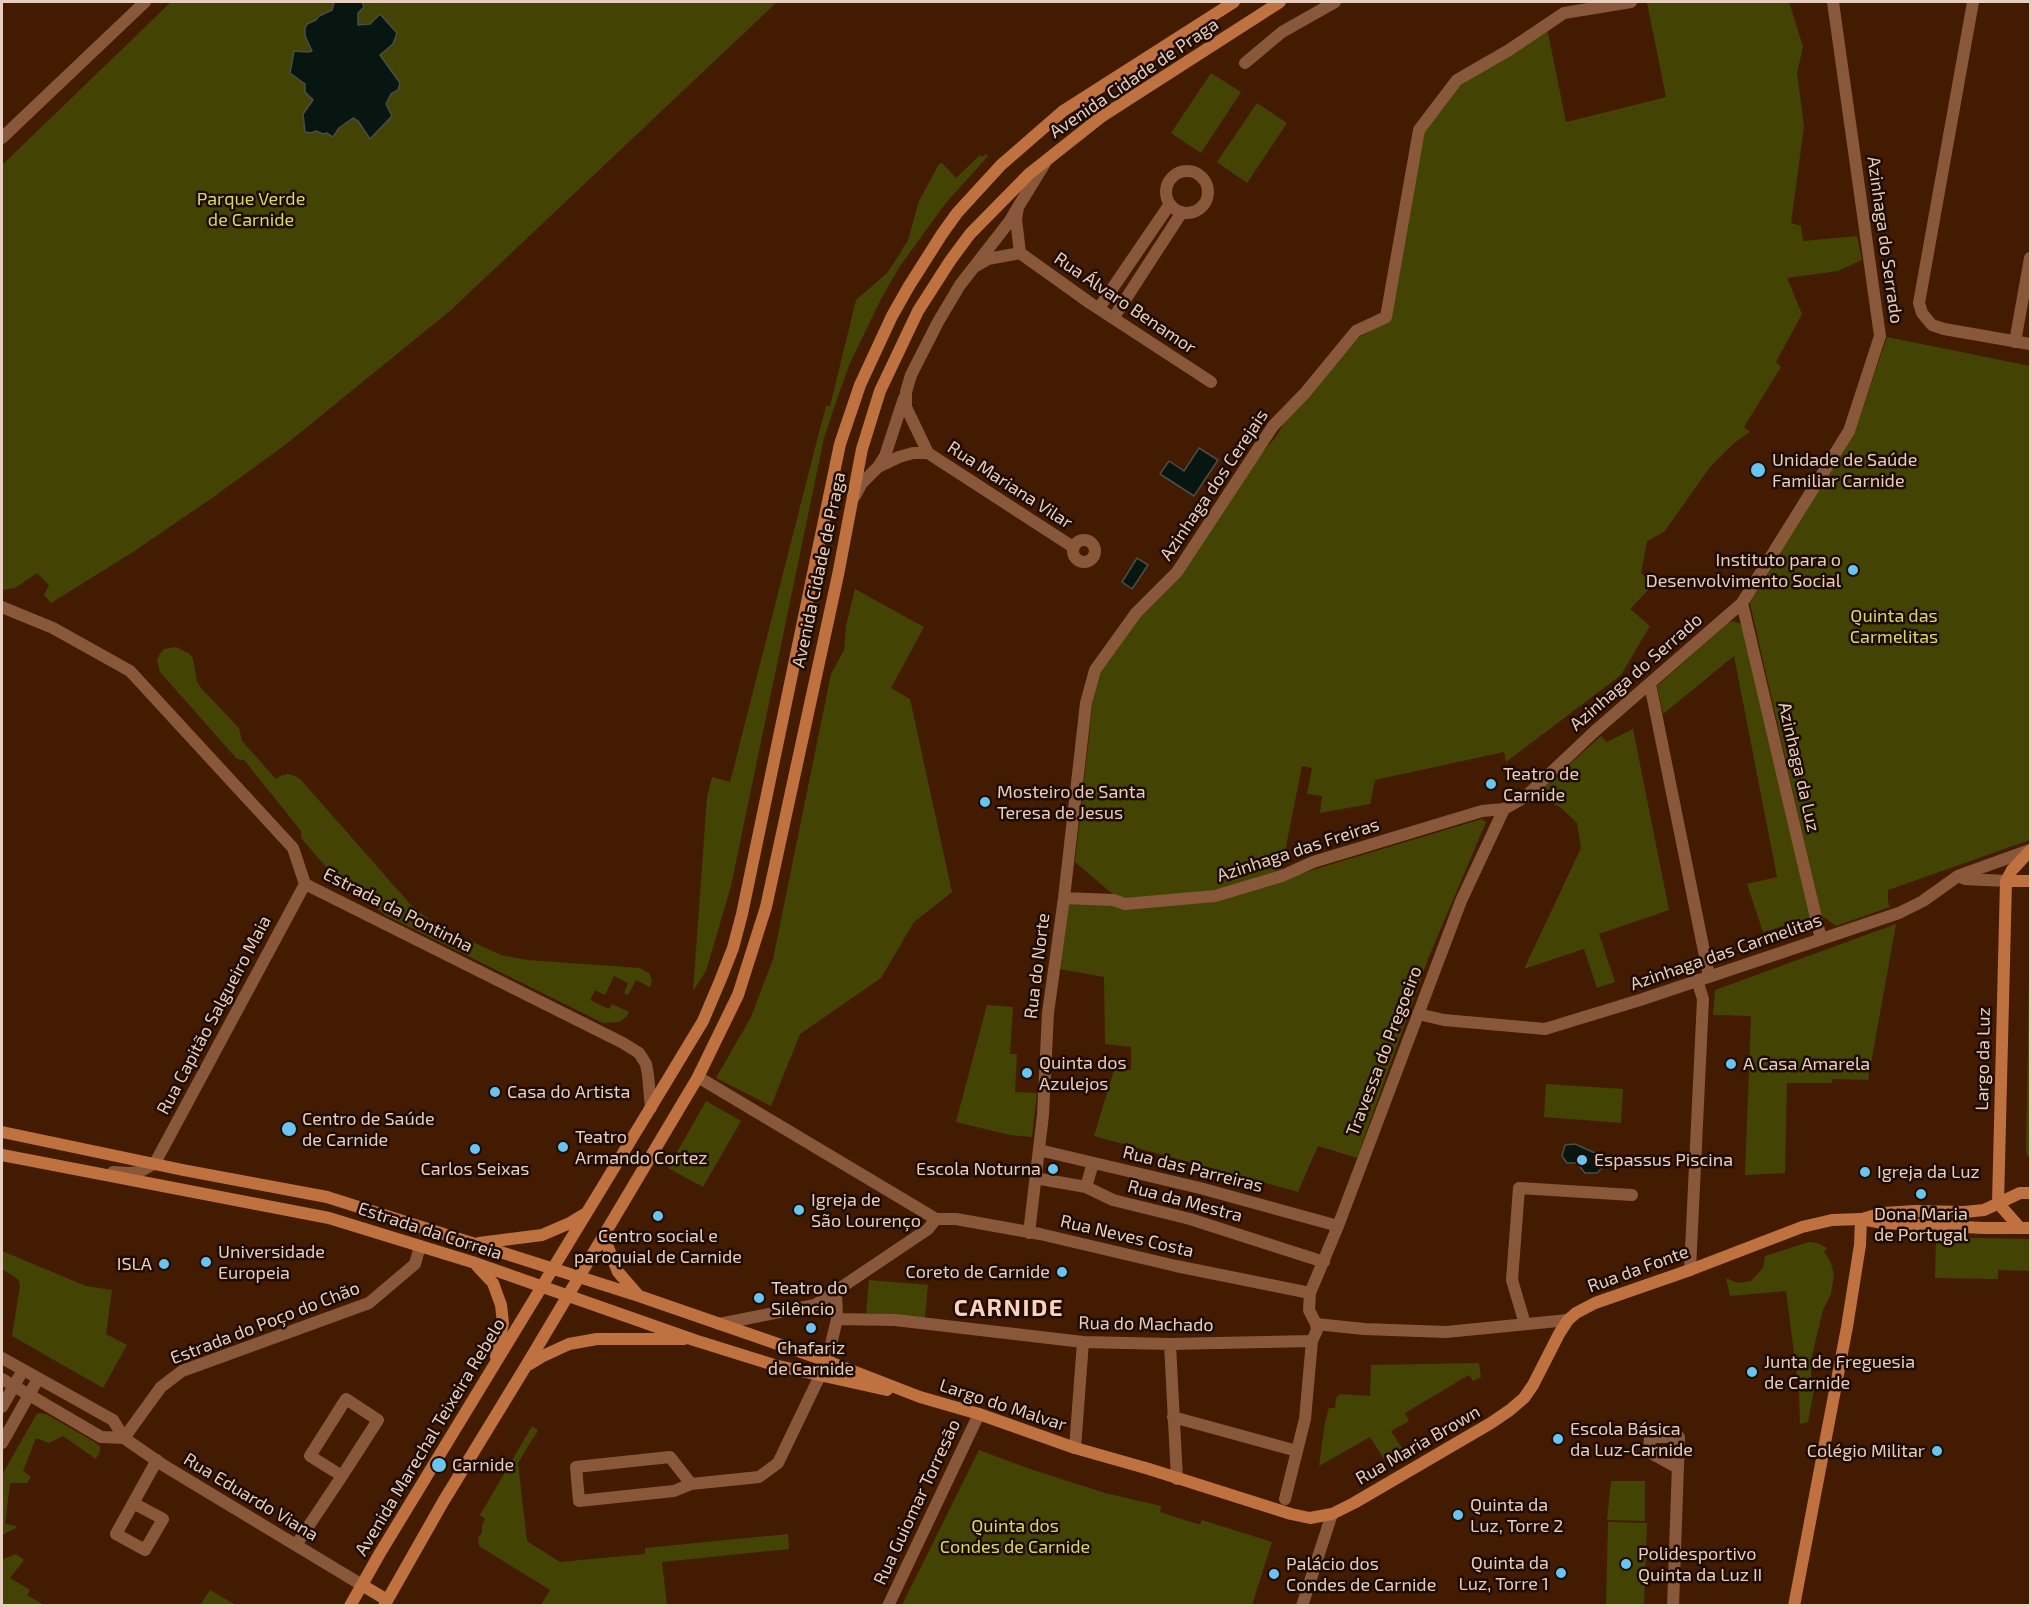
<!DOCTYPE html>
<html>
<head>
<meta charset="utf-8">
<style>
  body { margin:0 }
  #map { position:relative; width:2032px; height:1607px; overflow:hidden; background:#431b00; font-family:"Exo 2",sans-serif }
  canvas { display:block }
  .frame { position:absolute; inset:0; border:3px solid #e8cebf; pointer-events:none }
</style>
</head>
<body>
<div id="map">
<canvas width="2032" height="1607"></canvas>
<div class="frame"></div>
</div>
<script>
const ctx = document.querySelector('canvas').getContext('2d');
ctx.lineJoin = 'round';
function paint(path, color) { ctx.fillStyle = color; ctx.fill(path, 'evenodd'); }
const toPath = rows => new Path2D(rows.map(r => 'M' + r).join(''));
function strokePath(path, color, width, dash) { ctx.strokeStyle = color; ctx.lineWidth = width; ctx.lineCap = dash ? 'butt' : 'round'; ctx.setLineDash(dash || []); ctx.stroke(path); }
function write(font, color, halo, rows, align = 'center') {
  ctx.font = font + ' "Exo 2",sans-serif'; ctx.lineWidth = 5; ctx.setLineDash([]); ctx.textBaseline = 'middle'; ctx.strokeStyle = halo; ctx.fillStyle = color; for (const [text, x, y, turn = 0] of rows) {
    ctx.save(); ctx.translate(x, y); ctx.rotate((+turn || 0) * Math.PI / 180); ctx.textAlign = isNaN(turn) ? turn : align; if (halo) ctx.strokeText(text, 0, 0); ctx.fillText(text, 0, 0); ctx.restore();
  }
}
const green = toPath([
  [171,2,777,2,451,310,285,445,212,498,136,550,51,603,44,595,49,585,37,573,15,588,2,590,2,165],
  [1656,2,1789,2,1803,47,1797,73,1804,126,1791,223,1801,226,1803,241,1857,236,1862,260,1838,271,1787,278,1802,314,1776,362,1781,367,1744,427,1750,432,1734,443,1710,467,1664,532,1647,541,1641,573,1653,585,1630,609,1650,626,1621,675,1506,762,1504,752,1375,780,1370,804,1320,813,1322,796,1307,794,1312,768,1302,766,1281,872,1213,893,1135,900,1115,896,1075,862,1096,672,1259,456,1275,438,1286,420,1358,338,1391,319,1423,133,1461,85,1547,28,1566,122,1666,97,1647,3],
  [1211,73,1241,92,1201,153,1171,133],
  [1257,103,1287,123,1247,183,1217,162],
  [986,154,988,156,945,204,900,266,881,299,850,363,837,399,824,438,731,886,706,971,693,991,707,797,712,777,730,782,818,436,826,406,830,406,856,300,887,273,899,255,908,240,919,201,939,164,942,163,956,178,980,155,982,157],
  [1887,337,2030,366,2030,840,1888,890,1888,902,1890,907,1836,926,1821,915,1749,599,1860,416],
  [855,589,924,627,891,688,910,699,952,892,914,922,881,978,800,1034,771,1106,716,1078,751,1017,773,959,831,674,844,650,846,626],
  [1733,621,1741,624,1811,918,1763,932,1747,884,1777,877,1734,656,1663,714,1657,686,1728,623],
  [176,647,190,654,193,659,197,682,201,688,239,728,242,741,276,779,282,775,288,774,295,776,301,780,411,905,431,921,449,931,501,955,527,960,640,968,649,973,652,980,650,987,636,980,628,995,624,993,628,983,614,976,605,995,595,990,590,1000,609,1009,612,1004,629,1012,626,1017,619,1022,603,1023,385,915,337,880,301,838,301,831,244,760,237,759,160,672,157,661,159,655,164,649],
  [1633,729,1669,910,1599,934,1615,982,1597,988,1584,949,1524,969,1581,848,1577,823,1560,807,1535,795,1601,736,1607,742],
  [1482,819,1486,822,1428,959,1357,1158,1318,1146,1298,1192,1094,1136,1114,1070,1131,1070,1131,1047,1105,1044,1104,977,1060,969,1066,904,1216,899],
  [2030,917,2030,1160,2026,1152],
  [1896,924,1868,1080,1832,1079,1832,1083,1787,1083,1785,1173,1745,1175,1751,1016,1713,1015,1715,990],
  [987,1005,1013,1007,1010,1054,1017,1054,1015,1092,1037,1093,1032,1137,1010,1135,956,1122],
  [1546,1084,1623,1089,1621,1123,1544,1117],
  [706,1101,741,1121,703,1187,668,1168],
  [1936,1237,2030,1239,2030,1271,1998,1270,1998,1279,1935,1278],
  [1809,1242,1817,1243,1827,1248,1824,1251,1831,1263,1834,1275,1831,1294,1823,1310,1811,1360,1811,1384,1814,1390,1808,1422,1800,1424,1799,1392,1786,1291,1730,1296,1726,1278,1738,1283,1751,1281,1763,1268,1765,1256],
  [2,1251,86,1286,112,1290,106,1334,127,1345,103,1388,12,1336,20,1285,18,1279,2,1269],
  [869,1280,928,1285,925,1318,866,1313],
  [1479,1363,1481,1377,1473,1381,1469,1375,1405,1413,1409,1421,1391,1431,1402,1448,1384,1459,1370,1437,1319,1466,1325,1422,1329,1408,1335,1408,1336,1398,1340,1394,1370,1396,1371,1365],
  [39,1413,46,1414,93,1441,100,1446,100,1451,96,1459,63,1436,49,1443,36,1438,23,1471,31,1477,27,1483,10,1483,5,1524,16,1526,16,1528,2,1535,2,1475,36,1415],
  [532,1426,538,1430,518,1463,527,1541,560,1562,645,1554,645,1548,788,1534,789,1549,662,1562,667,1605,541,1605,550,1590,479,1546,478,1537,482,1533,482,1526,485,1519,480,1515],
  [979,1450,1030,1469,1105,1493,1161,1506,1160,1512,1197,1524,1200,1524,1202,1520,1272,1542,1252,1605,902,1605],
  [1611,1481,1645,1481,1645,1521,1607,1520],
  [1608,1522,1647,1523,1644,1605,1606,1605],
  [16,1554,24,1560,10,1578,30,1590,27,1595,44,1605,2,1605,2,1558,3,1559],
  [210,1590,236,1605,200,1605]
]);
const water = toPath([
  [334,2,362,2,364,7,358,13,358,25,370,24,380,14,397,33,393,44,380,55,400,83,398,90,391,94,386,104,392,116,370,139,358,121,353,118,339,128,333,137,327,133,323,134,316,131,311,133,305,132,303,114,313,100,305,92,305,84,290,73,294,51,308,52,312,51,305,36,305,28,307,24,316,20,319,16,332,10,334,2],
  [1199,448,1218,460,1194,496,1160,474,1169,461,1184,471,1199,448],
  [1137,558,1148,565,1132,589,1122,582,1137,558],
  [1575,1144,1595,1153,1605,1165,1597,1173,1585,1173,1577,1163,1567,1163,1562,1156,1565,1145,1575,1144]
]);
const street = toPath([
  [1973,2,1919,303,1922,313,1932,325,1944,329,2030,344],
  [1245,63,1282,32,1335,2],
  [2,138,145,2],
  '1166 192a21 21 0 1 1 42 0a21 21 0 1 1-42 0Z',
  [1020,253,1090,303,1211,382],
  [976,266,988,259,1020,253,1016,219,1018,207,1045,163],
  [1099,308,1170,204],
  [1114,317,1182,212],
  [2015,342,2030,258],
  [928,453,1073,547],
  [878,467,885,456,904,398],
  [855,496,862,483,878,467,899,457,913,453,928,453,906,407,906,392,911,375,938,322,960,285,1009,222,1018,207],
  '1073 551a11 11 0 1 1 22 0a11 11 0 1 1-22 0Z',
  [1742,603,1821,939],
  [2,607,53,628,130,671,293,848,305,884,623,1043,639,1053,646,1064,648,1075,651,1108],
  [1650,684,1709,976],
  [1958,876,1965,879,2006,881],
  [1064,898,1113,900,1125,904,1215,896,1282,876,1313,862,1482,811,1504,809,1525,797,1595,731,1742,603,1849,431,1880,336,1833,2],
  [1418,1014,1444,1020,1545,1029,1640,1000,1899,913,1923,901,1958,876,2030,850],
  [698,1077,936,1219],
  [1039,1150,1200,1188,1338,1226],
  [113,1172,129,1173,139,1172,155,1163,305,884],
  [1035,1178,1086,1187,1113,1200,1190,1219,1324,1262],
  [1086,1187,1093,1163],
  [936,1219,956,1219,1040,1234,1176,1266,1310,1293],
  [1029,1233,1043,1115,1048,1013,1064,898,1086,703,1095,670,1136,613,1177,572,1273,426,1305,393,1356,331,1386,317,1419,130,1457,80,1509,50,1564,13,1631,2],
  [1690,1270,1703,999,1697,980],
  [837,1319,895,1320,1083,1342,1170,1344,1312,1341],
  [719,1324,815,1305,928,1229,936,1219],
  [1316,1324,1364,1329,1446,1332,1568,1320],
  [1525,1324,1512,1280,1519,1188,1632,1195],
  [1170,1344,1177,1479],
  [2,1358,113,1420,124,1438,163,1465,362,1585],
  [2,1379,101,1437,124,1438],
  [2,1407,23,1370],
  [1173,1417,1297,1451],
  [124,1438,161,1387,182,1371,369,1303,415,1264,420,1246],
  [2,1443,38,1379],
  [1075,1448,1083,1342],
  [691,1484,670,1457,576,1467,579,1501,674,1491,691,1484,759,1477,778,1463,827,1361,837,1319,836,1291],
  [1285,1499,1305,1419,1312,1341,1317,1330,1316,1324,1309,1310,1310,1293,1338,1226,1461,901,1504,809],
  [133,1503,163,1519,145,1550,116,1534,157,1460],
  [296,1545,342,1476,378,1420,346,1399,310,1456,342,1476],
  [888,1606,979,1414],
  [1302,1606,1332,1514],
  [1673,1606,1679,1437,1650,1437,1649,1452,1678,1468]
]);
const secondary = toPath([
  [2006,881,2030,881],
  [2,1132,183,1170,327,1197,639,1296,827,1361,920,1397,979,1414,1075,1448,1149,1469,1291,1514,1310,1518,1332,1514,1354,1503,1491,1423,1510,1410,1524,1398,1533,1385,1559,1334,1568,1320,1576,1313,1595,1303,1690,1270,1802,1227,1832,1220,1861,1219,1883,1223,1984,1228,2030,1228],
  [2,1155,329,1218,472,1262,694,1340,774,1365,887,1390],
  [1998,1203,2006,881,2012,870,2030,851],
  [1998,1203,2020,1228],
  [1865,1218,1883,1213,1915,1211,1964,1212,1984,1210,2020,1193,2030,1193],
  [603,1235,618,1272,638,1295],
  [479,1243,542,1235,570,1223,585,1214],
  [477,1266,493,1283,501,1305,503,1323,496,1357],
  [530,1364,543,1356,569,1344,597,1339,684,1339],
  [362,1585,387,1600],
  [350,1606,380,1553,668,1079,703,1021,720,981,733,948,742,914,840,444,860,385,892,316,909,286,942,234,957,213,1001,165,1063,111,1234,2],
  [384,1606,443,1502,526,1366,698,1077,738,995,766,907,838,575,862,449,880,391,918,311,950,261,970,234,1029,174,1101,117,1280,2],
  [1794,1606,1847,1327,1860,1245,1861,1219]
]);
const markers = [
  [1758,470,8,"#68c4f0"],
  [1853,570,6,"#68c4f0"],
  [1491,784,6,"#68c4f0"],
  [985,802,6,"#68c4f0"],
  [1731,1064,6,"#68c4f0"],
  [1027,1073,6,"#68c4f0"],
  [495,1092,6,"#68c4f0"],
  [289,1129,8,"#68c4f0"],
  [563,1147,6,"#68c4f0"],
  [475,1149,6,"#68c4f0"],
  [1582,1160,6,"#68c4f0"],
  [1053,1169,6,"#68c4f0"],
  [1865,1172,6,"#68c4f0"],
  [1921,1194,6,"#68c4f0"],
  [799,1210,6,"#68c4f0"],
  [658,1216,6,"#68c4f0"],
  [206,1262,6,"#68c4f0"],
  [164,1264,6,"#68c4f0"],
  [1062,1272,6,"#68c4f0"],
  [759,1298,6,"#68c4f0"],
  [811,1328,6,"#68c4f0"],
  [1752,1372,6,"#68c4f0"],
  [1558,1439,6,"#68c4f0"],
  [1937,1451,6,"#68c4f0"],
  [439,1465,8,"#68c4f0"],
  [1458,1515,6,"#68c4f0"],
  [1626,1564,6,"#68c4f0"],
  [1561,1573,6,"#68c4f0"],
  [1274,1574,6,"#68c4f0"]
];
const streetNames = [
  ["Avenida Cidade de Praga",1134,78,-34],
  ["Azinhaga do Serrado",1885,240,82],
  ["Rua Álvaro Benamor",1125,303,34],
  ["Rua Mariana Vilar",1010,485,33],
  ["Azinhaga dos Cerejais",1214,485,-56],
  ["Avenida Cidade de Praga",819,570,-78],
  ["Azinhaga do Serrado",1636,672,-41],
  ["Azinhaga da Luz",1799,767,77],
  ["Azinhaga das Freiras",1298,850,-18],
  ["Estrada da Pontinha",398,910,27],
  ["Azinhaga das Carmelitas",1726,952,-19],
  ["Rua do Norte",1037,966,-83],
  ["Rua Capitão Salgueiro Maia",214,1015,-62],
  ["Travessa do Pregoeiro",1384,1051,-69],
  ["Largo da Luz",1983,1059,-89],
  ["Rua das Parreiras",1193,1169,14],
  ["Rua da Mestra",1185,1201,15],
  ["Estrada da Correia",430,1231,18],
  ["Rua Neves Costa",1127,1236,13],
  ["Rua da Fonte",1638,1269,-20],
  ["Estrada do Poço do Chão",265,1323,-21],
  ["Rua do Machado",1146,1324,1],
  ["Largo do Malvar",1003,1405,18],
  ["Avenida Marechal Teixeira Rebelo",430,1437,-59],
  ["Rua Maria Brown",1418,1445,-30],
  ["Rua Eduardo Viana",251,1497,31],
  ["Rua Guiomar Torresão",917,1502,-65]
];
const parkNames = [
  ["Parque Verde",251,199],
  ["de Carnide",251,220],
  ["Quinta das",1894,616],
  ["Carmelitas",1894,637],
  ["Quinta dos",1015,1526],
  ["Condes de Carnide",1015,1547]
];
const poiNames = [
  ["Unidade de Saúde",1772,460],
  ["Familiar Carnide",1772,481],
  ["Instituto para o",1841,560,"right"],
  ["Desenvolvimento Social",1841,581,"right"],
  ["Teatro de",1503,774],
  ["Carnide",1503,795],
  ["Mosteiro de Santa",997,792],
  ["Teresa de Jesus",997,813],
  ["Quinta dos",1039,1063],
  ["Azulejos",1039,1084],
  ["A Casa Amarela",1743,1064],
  ["Casa do Artista",507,1092],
  ["Centro de Saúde",302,1119],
  ["de Carnide",302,1140],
  ["Teatro",575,1137],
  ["Armando Cortez",575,1158],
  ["Espassus Piscina",1594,1160],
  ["Carlos Seixas",475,1169,"center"],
  ["Escola Noturna",1041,1169,"right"],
  ["Igreja da Luz",1877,1172],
  ["Igreja de",811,1200],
  ["São Lourenço",811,1221],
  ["Dona Maria",1921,1214,"center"],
  ["de Portugal",1921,1235,"center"],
  ["Centro social e",658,1236,"center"],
  ["paroquial de Carnide",658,1257,"center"],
  ["Universidade",218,1252],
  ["Europeia",218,1273],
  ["ISLA",152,1264,"right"],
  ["Coreto de Carnide",1050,1272,"right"],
  ["Teatro do",771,1288],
  ["Silêncio",771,1309],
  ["Chafariz",811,1348,"center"],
  ["de Carnide",811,1369,"center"],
  ["Junta de Freguesia",1764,1362],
  ["de Carnide",1764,1383],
  ["Escola Básica",1570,1429],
  ["da Luz-Carnide",1570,1450],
  ["Colégio Militar",1925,1451,"right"],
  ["Carnide",452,1465],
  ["Quinta da",1470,1505],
  ["Luz, Torre 2",1470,1526],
  ["Polidesportivo",1638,1554],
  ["Quinta da Luz II",1638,1575],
  ["Quinta da",1549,1563,"right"],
  ["Luz, Torre 1",1549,1584,"right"],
  ["Palácio dos",1286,1564],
  ["Condes de Carnide",1286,1585]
];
const districtNames = [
  ["CARNIDE",1009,1308]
];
paint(green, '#434403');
paint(water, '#081612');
strokePath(water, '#4b4d46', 1.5);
strokePath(street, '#89583a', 12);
strokePath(secondary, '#bf713f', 12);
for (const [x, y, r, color] of markers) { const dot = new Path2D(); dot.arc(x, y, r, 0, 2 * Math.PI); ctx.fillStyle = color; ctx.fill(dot); strokePath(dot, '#1e0c03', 2); }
write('18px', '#e8cebf', '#1e0c03', streetNames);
write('18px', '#d6db62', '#1e0c03', parkNames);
write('18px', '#e8cebf', '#1e0c03', poiNames, 'left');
ctx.letterSpacing = '1.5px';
write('bold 24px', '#fcd2b9', '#1e0c03', districtNames);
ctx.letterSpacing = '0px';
</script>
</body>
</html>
